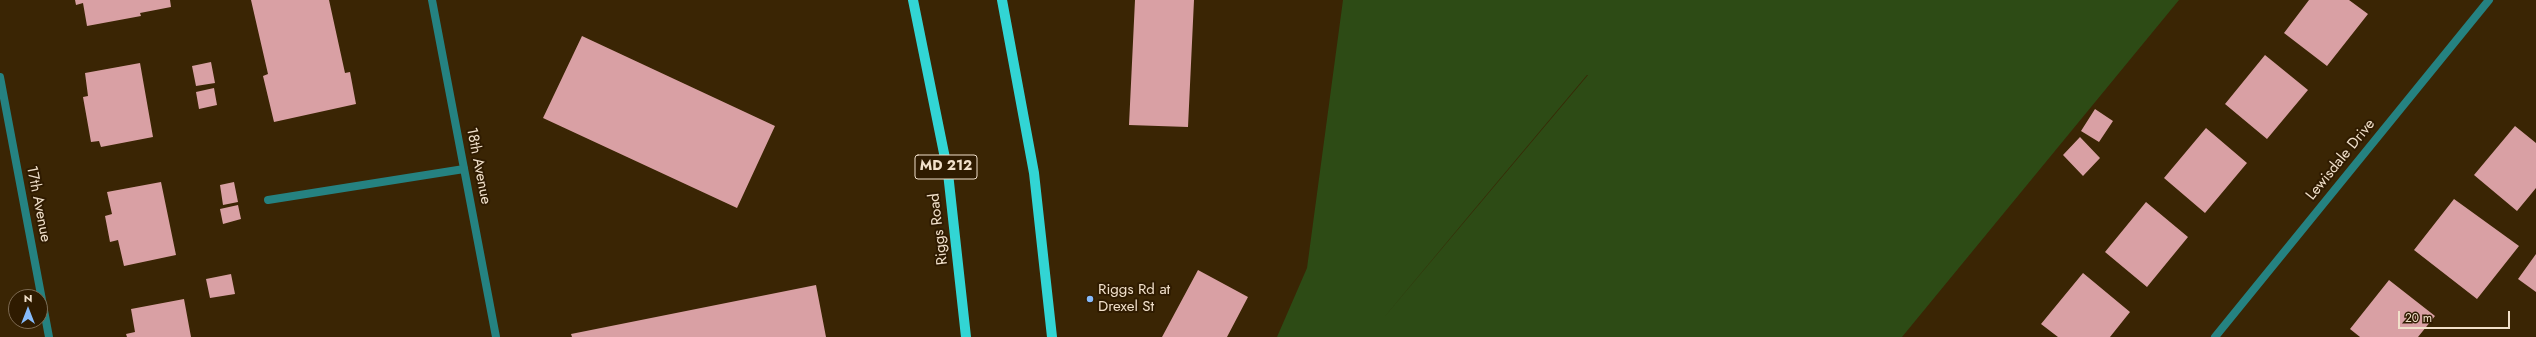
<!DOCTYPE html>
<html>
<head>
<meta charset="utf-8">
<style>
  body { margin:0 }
  #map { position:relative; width:2536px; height:337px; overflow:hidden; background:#3a2504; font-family:Jost,sans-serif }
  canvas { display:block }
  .north { position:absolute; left:8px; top:289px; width:40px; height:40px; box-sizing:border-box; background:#2f1b00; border:1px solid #7d6a51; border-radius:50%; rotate:0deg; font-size:11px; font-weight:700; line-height:16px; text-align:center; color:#f1e0ca }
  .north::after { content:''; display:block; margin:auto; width:14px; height:18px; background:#86bbfb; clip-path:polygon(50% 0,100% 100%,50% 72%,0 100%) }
  .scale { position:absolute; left:2398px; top:311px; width:112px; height:18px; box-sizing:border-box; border:2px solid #f1e0ca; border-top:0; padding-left:5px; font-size:12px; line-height:14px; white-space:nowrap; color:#f1e0ca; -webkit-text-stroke:3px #2f1b00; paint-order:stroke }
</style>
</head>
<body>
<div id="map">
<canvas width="2536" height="337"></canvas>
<div class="north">N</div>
<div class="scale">20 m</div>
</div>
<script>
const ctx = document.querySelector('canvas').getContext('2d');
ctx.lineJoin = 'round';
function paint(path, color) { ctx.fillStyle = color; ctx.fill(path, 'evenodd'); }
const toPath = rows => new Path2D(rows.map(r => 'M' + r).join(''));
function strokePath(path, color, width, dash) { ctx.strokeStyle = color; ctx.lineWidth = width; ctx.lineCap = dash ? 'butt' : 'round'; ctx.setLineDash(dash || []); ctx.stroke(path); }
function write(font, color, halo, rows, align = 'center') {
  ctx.font = font + ' Jost,sans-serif'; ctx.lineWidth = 4; ctx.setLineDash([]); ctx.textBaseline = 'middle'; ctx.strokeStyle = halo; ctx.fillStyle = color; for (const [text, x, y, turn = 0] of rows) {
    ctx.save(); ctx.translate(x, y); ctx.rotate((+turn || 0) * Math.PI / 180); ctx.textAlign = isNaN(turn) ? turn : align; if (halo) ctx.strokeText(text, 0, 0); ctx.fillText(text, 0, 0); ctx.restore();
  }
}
const green = toPath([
  [1343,0,2179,0,1902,337,1277,337,1307,268],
  [1587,75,1588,75,1381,321,1472,212]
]);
const building = toPath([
  [75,0,170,0,171,7,140,13,141,16,87,26,83,3,76,5],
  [251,0,329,0,345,73,350,72,356,104,274,122,263,76,268,74],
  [1135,0,1194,0,1188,127,1129,125],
  [2309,0,2349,0,2368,14,2327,66,2284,33],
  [582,36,775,126,737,208,543,118],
  [2265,55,2308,90,2267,139,2225,104],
  [211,62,215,83,196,86,192,66],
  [140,63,153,137,101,147,99,141,91,142,83,97,88,96,85,73],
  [214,88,217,105,199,109,196,92],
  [2095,109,2113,121,2099,142,2081,131],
  [2515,126,2536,143,2536,188,2517,211,2474,175],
  [2206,128,2247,163,2205,213,2164,178],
  [2080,137,2100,158,2083,176,2063,155],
  [161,182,176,255,124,266,118,240,110,242,105,216,112,214,107,192],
  [234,182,238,202,223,205,220,185],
  [2454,199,2519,246,2477,299,2414,250],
  [2146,202,2188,237,2147,287,2105,252],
  [238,205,241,219,223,224,220,209],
  [2536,254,2536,292,2518,279],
  [1198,270,1248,297,1227,337,1162,337],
  [2083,273,2130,312,2110,337,2058,337,2041,324],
  [231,274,235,294,210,298,206,279],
  [2389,280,2435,316,2418,337,2360,337,2350,329],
  [816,285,826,337,572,337,571,334],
  [184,299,191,337,127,337,126,334,135,332,131,309]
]);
const lane = toPath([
  [268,200,464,169]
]);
const street = toPath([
  [432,0,496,337],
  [0,77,49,337],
  [2215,337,2489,0]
]);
const primary = toPath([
  [913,0,948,173,966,337],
  [1002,0,1034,173,1052,337]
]);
const markers = [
  [1090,299,4,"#86bbfb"]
];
const shields = [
  [946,167,62]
];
const shieldNames = [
  ["MD 212",946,167]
];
const streetNames = [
  ["Lewisdale Drive",2341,160,-51],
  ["18th Avenue",478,166,79],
  ["17th Avenue",38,204,79],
  ["Riggs Road",939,229,-97]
];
const poiNames = [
  ["Riggs Rd at",1098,290],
  ["Drexel St",1098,307]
];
paint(green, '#2d4b15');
paint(building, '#d9a0a4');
strokePath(lane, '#258281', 8);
strokePath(street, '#258281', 8);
strokePath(primary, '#32d5d4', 10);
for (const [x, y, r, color] of markers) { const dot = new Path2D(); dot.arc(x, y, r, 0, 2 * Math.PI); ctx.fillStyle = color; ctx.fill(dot); strokePath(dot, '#2f1b00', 1.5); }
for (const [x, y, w] of shields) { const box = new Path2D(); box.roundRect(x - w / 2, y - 12, w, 24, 3); ctx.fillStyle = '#2f1b00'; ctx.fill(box); strokePath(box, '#f1e0ca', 1); }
write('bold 14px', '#f1e0ca', null, shieldNames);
write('15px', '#f1e0ca', '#2f1b00', streetNames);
write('15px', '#f1e0ca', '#2f1b00', poiNames, 'left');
</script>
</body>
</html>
